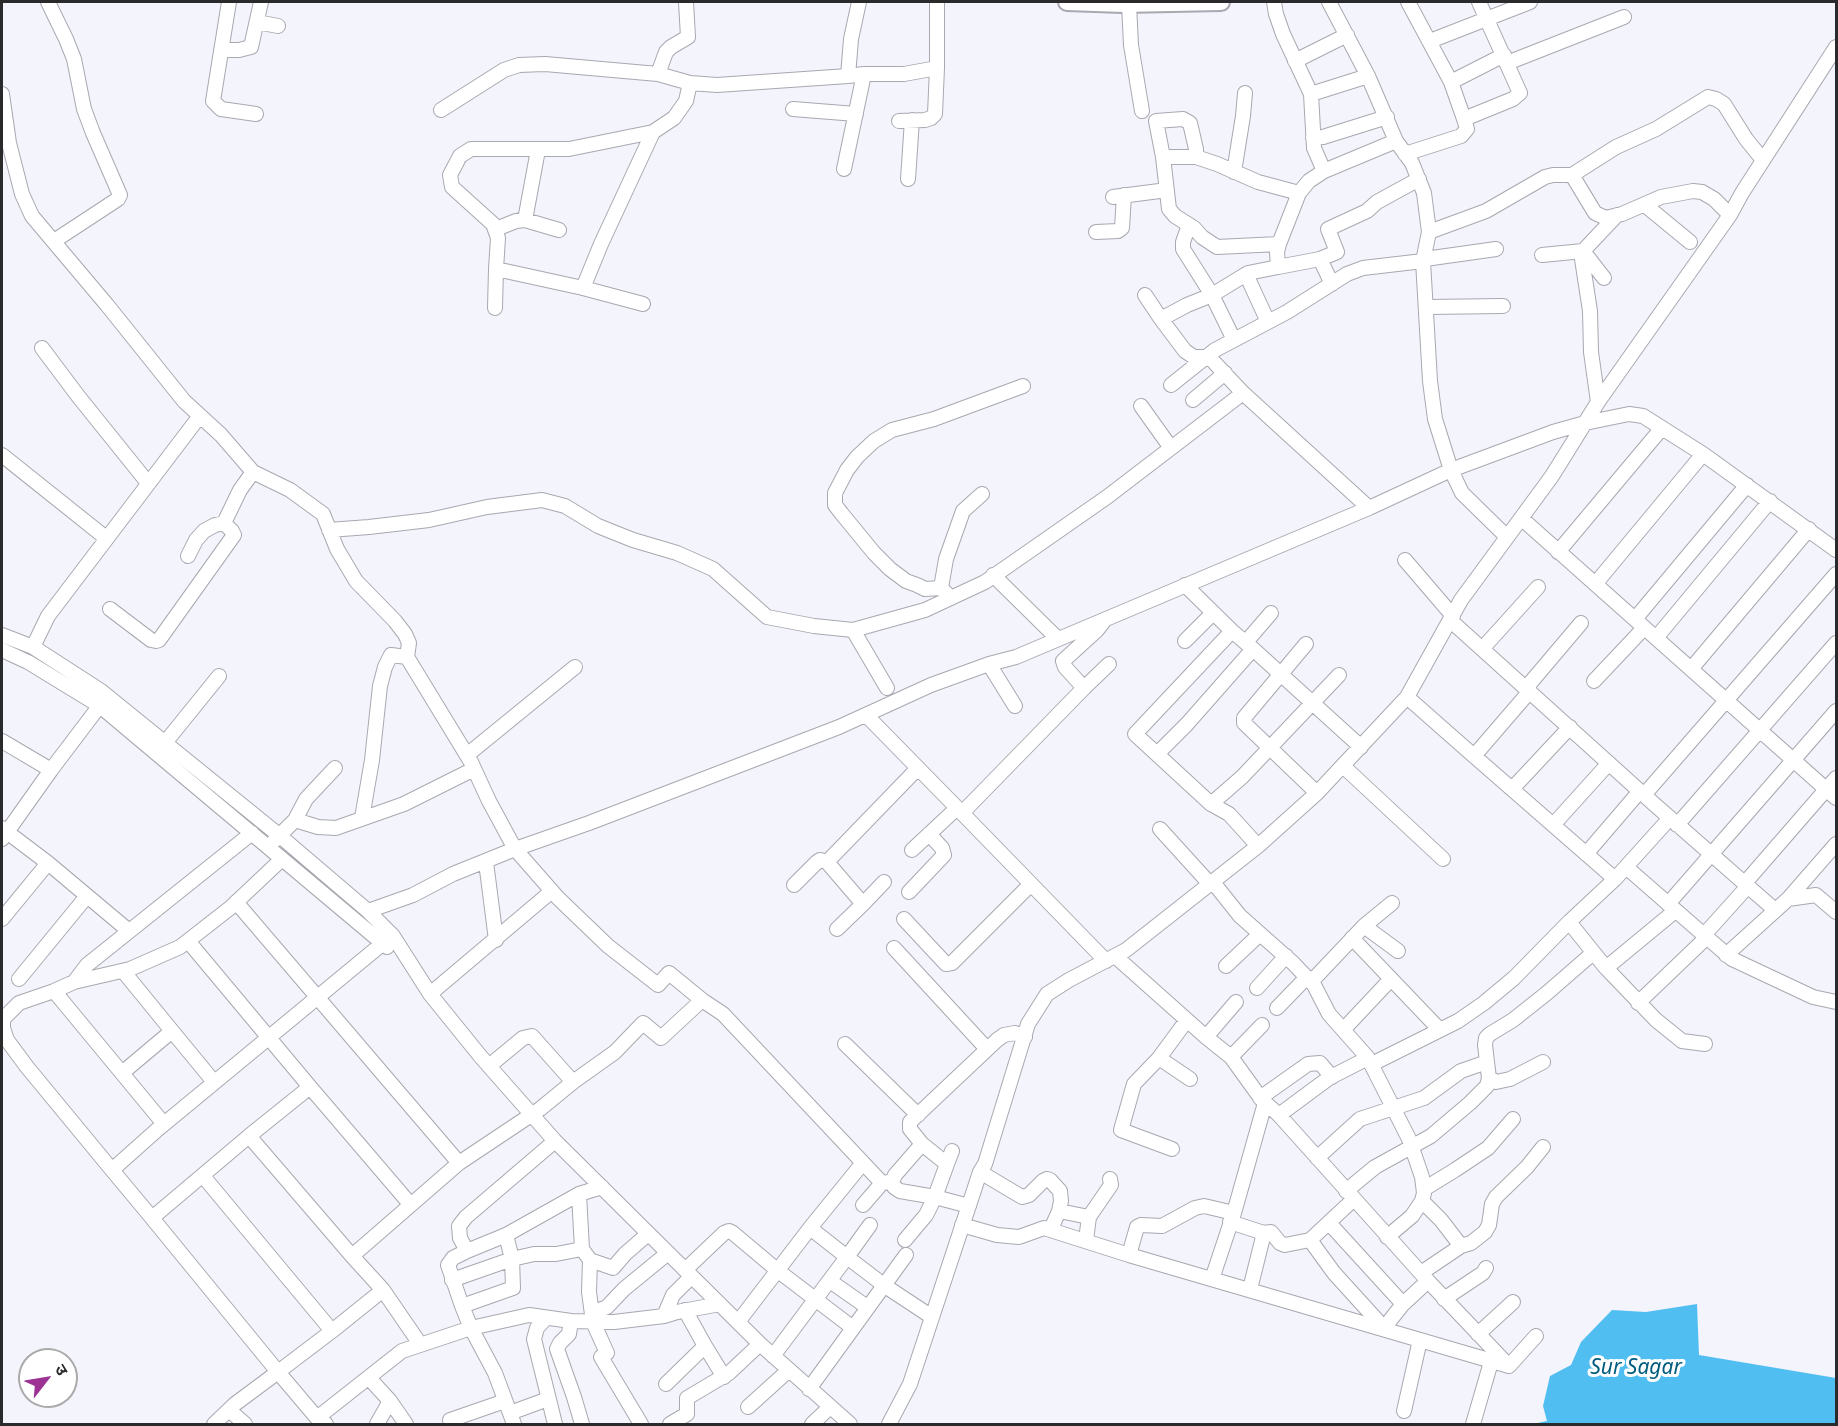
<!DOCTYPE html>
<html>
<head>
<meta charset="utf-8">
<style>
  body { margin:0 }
  #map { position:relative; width:1838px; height:1426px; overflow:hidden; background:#f3f4fc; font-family:"Noto Sans","Noto Sans Devanagari",sans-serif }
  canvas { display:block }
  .frame { position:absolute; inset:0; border:3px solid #2a2a2d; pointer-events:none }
  .north { position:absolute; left:18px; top:1348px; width:60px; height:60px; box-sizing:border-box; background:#fff; border:2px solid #aaaaab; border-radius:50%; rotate:59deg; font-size:16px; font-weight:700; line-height:24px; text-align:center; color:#2a2a2d }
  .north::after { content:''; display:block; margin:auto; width:21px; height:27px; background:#9b3294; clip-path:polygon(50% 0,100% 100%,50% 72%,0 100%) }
</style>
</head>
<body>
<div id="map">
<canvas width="1838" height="1426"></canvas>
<div class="frame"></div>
<div class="north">उ</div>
</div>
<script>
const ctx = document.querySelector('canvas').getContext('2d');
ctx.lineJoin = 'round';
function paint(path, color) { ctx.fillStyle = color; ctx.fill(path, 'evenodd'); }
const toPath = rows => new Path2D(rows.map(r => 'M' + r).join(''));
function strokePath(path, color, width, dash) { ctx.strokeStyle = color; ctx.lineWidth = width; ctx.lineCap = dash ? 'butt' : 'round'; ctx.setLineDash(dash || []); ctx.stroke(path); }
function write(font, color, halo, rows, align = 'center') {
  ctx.font = font + ' "Noto Sans",sans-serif'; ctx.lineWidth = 6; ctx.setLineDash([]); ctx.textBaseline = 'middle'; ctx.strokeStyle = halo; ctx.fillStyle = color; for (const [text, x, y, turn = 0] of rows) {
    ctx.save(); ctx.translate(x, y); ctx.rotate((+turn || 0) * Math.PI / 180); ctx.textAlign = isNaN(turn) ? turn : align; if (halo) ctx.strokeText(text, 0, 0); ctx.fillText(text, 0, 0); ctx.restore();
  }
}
const water = toPath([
  [1697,1304,1699,1355,1836,1378,1836,1424,1533,1424,1547,1421,1543,1406,1550,1376,1571,1365,1581,1342,1612,1310,1646,1312]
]);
const minor = toPath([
  [48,2,66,39,74,59,84,109,93,133,120,195,118,199,54,241],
  [229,2,213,101,221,109,256,114],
  [1274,2,1276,14,1283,34,1311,94,1314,148,1324,171],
  [1329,2,1368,76,1396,141,1412,163,1424,193,1429,232,1423,261,1430,381,1435,419,1451,470,1462,493,1507,537],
  [1408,2,1451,82,1464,119,1513,99,1520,93,1479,2],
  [1129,4,1131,45,1142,111],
  [257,22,278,26],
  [1430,41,1530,2],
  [221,50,239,50,251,47,261,2],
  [1295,61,1347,35],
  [1507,63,1624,17],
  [864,74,904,74,937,68],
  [1451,82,1504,55],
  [690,83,717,85,848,76,851,39,859,2],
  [2,94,9,143,22,194,32,216,107,305,184,401,221,435,253,472],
  [1311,94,1368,76],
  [793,109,856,114],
  [441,110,504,70,519,65,545,64,658,74,666,52,671,47,688,37,686,2],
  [899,121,925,120,931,118,935,114,937,68,937,2],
  [1313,138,1323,137,1387,117],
  [1405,154,1461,136,1467,129,1464,119],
  [1163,157,1156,121,1183,119,1190,123,1196,149,1196,157],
  [844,169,864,74,848,76],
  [1234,172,1243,116,1245,93],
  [908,179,912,120],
  [1113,197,1167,190],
  [1645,205,1690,242],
  [1730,215,1714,199,1702,192,1693,191,1661,197,1622,214,1606,218,1595,213,1572,175,1616,147,1656,129,1708,97,1716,99,1724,104,1746,139,1763,160],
  [525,220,538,150],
  [1189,225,1183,242,1183,249,1212,295,1234,340],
  [496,229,516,221,525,220,559,230],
  [1096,232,1118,231,1122,228,1124,195],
  [1429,232,1486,211,1545,177,1553,175,1572,175],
  [1279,244,1217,247,1202,237,1194,228,1175,216,1169,209,1163,157,1196,157,1217,164,1258,182,1299,193],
  [1542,255,1583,251,1604,278],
  [1320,259,1337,252,1328,229,1367,211,1377,202,1419,179],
  [1425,259,1496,249],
  [1278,267,1320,259,1332,284],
  [1246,274,1268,322],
  [583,288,601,244,653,132],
  [1145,295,1161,319],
  [643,304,583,288,496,269,498,238,493,224,452,187,450,175,460,156,471,149,569,149,653,132,674,118,686,101,690,83,658,74],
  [1426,307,1503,306],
  [495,308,496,269],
  [42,348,78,396,148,483],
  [1171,385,1215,350,1287,312,1347,274,1363,268,1423,261],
  [1243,393,1212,360,1205,357,1194,357,1185,351,1161,319,1187,305,1212,295,1248,273,1278,267,1277,252,1279,244,1299,193,1309,181,1324,171,1396,141],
  [1193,400,1225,373],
  [1598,402,1591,352,1590,311,1582,259,1583,251,1617,215],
  [1141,406,1171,448],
  [2,455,106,538],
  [1521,518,1836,798],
  [329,530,369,527,429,520,487,507,542,500,565,506,598,526,633,540,677,553,713,569,767,617,814,626,853,630,925,610,985,582,1107,497,1243,393,1369,508],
  [1558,552,1662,428],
  [188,556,196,540,204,531,215,525,224,523,240,490,253,472,290,490,323,514,337,549,356,581,395,621,405,634,409,643,407,657,471,762,489,801,515,849,453,874,413,895,368,911],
  [1405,560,1453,616],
  [993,575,1057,638],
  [1596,583,1703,454],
  [1185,585,1232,631,1135,734,1211,804],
  [941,588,946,559,963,511,982,494],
  [951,598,941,588,925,589,917,585,906,581,890,569,874,553,842,514,835,505,835,493,847,470,857,457,874,441,892,430,934,419,1023,386],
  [110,609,151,640,156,641,159,640,234,535,232,531,224,523],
  [1635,619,1747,485],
  [1104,621,1097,630,1063,661,1065,667,1084,688,962,813,1106,961],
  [1451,621,1654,804,1775,910],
  [853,630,887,688],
  [2,635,33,647,101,691,280,836,368,911,393,936,430,994,481,1057,555,1141,760,1344,850,1424],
  [1656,638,1770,501],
  [1185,641,1213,613],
  [1246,642,1271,613],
  [1306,644,1244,718,1244,723,1317,793],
  [33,647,48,616,199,417],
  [1253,649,1361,747],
  [1482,649,1538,587],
  [2,650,28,662,100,706,387,947],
  [989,664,1015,706],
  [1691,669,1809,529],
  [1594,681,1644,628],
  [1084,688,1109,664],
  [1526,688,1581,623],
  [1407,697,1474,756,1530,691],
  [867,716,962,813],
  [2,741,51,770,104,700],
  [164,744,219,676],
  [1157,754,1187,724,1253,649,1232,631],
  [467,755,575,667],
  [1474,756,1615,879,1670,818],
  [1343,766,1443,859],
  [1512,789,1570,727],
  [1644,795,1836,574],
  [362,818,372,760,380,686,385,667,391,655,407,657],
  [295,820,306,799,335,768],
  [1553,825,1609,763],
  [1677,825,1836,643],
  [2,828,7,832,51,770],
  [1160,829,1209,883],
  [252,833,87,965,74,982,130,969,180,947,230,908,282,859],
  [2,839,7,832,48,863,129,931],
  [274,841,295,820,318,827,336,828,404,804,474,769],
  [1258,846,1229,814,1211,804,1242,777,1339,675],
  [912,850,957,808],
  [1586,854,1640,791],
  [486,862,496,940],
  [1626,867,1704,935,1748,886],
  [1615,879,1569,922,1606,968,1675,911],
  [1212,881,1240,916,1293,963,1314,985,1329,1014,1368,1058,1409,1139,1422,1177,1424,1193,1422,1201,1412,1216,1387,1237],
  [884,882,863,904,827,862,918,768],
  [1744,884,1836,778],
  [794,885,817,862,820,860,827,862],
  [909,892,944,855,942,848,929,834],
  [1788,899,1816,895,1836,912],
  [236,902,459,1163,540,1109,573,1082,532,1036,523,1038,489,1066],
  [1668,904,1836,711],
  [2,919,48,863],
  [904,919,946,964,952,963,1031,884],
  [1364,926,1392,903],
  [837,929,863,904],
  [1704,935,1732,959,1813,997,1836,1002],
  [1352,938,1440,1030],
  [188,941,310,1087,249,1136,352,1256,459,1163],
  [894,948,987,1049],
  [1726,955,1788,899,1836,844],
  [1226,966,1260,934],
  [1606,968,1656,1020,1682,1041,1705,1044],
  [19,979,87,896],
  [74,982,54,991,19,1003,3,1019,3,1028,7,1040,27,1067,112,1170,158,1129,382,944],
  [1311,982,1364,926,1398,951],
  [1257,988,1286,956],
  [54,991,164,1124],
  [430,994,552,891],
  [702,1000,723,1014,882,1183],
  [1638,1003,1706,938],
  [1277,1008,1307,977],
  [1343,1030,1391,979],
  [172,1031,214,1082],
  [1206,1037,1236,1002],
  [845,1044,918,1115],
  [1231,1057,1262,1025],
  [1159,1058,1190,1079],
  [1372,1064,1458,1021,1484,1003,1514,978,1569,922],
  [122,1073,172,1031,123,971],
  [1489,1078,1496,1082,1510,1079,1543,1062],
  [573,1082,615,1052,643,1023,661,1038,702,1000,669,973,658,985,608,946,558,898,515,849,589,823,839,727,931,685,989,664,1016,657,1369,508,1451,470,1553,432,1585,423,1629,414,1643,416,1703,454,1836,550],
  [310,1087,410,1204],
  [1260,1098,1308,1064,1320,1063,1332,1077],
  [1279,1115,1329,1078,1368,1058],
  [922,1144,910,1129,910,1122,997,1040,1004,1035,1015,1033,1025,1037],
  [1172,1149,1121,1130,1134,1084,1159,1058,1187,1020],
  [952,1151,947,1164,922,1144,895,1175,892,1182,894,1187,900,1191,935,1197,969,1206],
  [1317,1158,1360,1119,1424,1098,1461,1071,1487,1062,1485,1045,1486,1038,1490,1034,1513,1020,1547,993,1593,953],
  [112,1170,152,1218,249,1136],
  [980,1172,1022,1197,1029,1195,1043,1181,1047,1179,1050,1180,1060,1191,1061,1201,1059,1211],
  [203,1176,332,1331,278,1372,317,1418,326,1424],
  [1424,1189,1455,1170,1488,1148,1513,1119],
  [1346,1191,1375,1167,1431,1136,1470,1103,1487,1086,1489,1078,1487,1062],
  [579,1194,582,1249,590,1260,589,1292,593,1322,607,1353,601,1357,641,1424],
  [1354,1199,1310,1240,1334,1273,1384,1328,1403,1304,1428,1281],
  [863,1205,882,1183,890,1182],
  [1089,1217,1111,1185,1110,1179],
  [152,1218,278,1372,235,1404,214,1424],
  [1230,1222,1264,1233,1250,1289],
  [1329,1223,1403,1304],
  [962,1225,997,1235,1019,1237,1044,1228,1129,1255,1509,1366,1428,1281,1279,1115,1262,1100,1231,1057,1206,1037,1115,956],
  [810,1228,847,1257,870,1225],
  [1051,1229,1059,1211,1089,1217,1086,1240],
  [1264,1233,1271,1232,1280,1243,1285,1245,1310,1240],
  [506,1235,512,1259,534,1254,556,1254,582,1249],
  [905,1240,926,1215,935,1197,947,1164],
  [1461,1246,1471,1243,1485,1232,1489,1225,1492,1204,1496,1197,1527,1167,1543,1147],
  [467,1251,506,1235,579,1194,602,1187],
  [1129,1255,1137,1227,1141,1225,1162,1226,1195,1208,1204,1206,1234,1213],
  [590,1260,613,1268,625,1254,648,1234],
  [685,1270,724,1233,729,1231,733,1233,777,1270,853,1328],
  [1421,1273,1461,1246,1441,1220,1422,1201],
  [1212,1279,1234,1213,1265,1103],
  [452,1280,512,1259,513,1288,462,1306],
  [830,1281,867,1307],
  [383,1290,420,1344],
  [1444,1299,1483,1273,1486,1268],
  [685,1310,705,1346],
  [592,1313,607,1307,624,1289,668,1253],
  [664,1316,673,1295,691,1277],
  [546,1318,537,1328,534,1339,555,1424],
  [571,1321,569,1334,560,1343,557,1349,574,1397,582,1424],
  [738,1322,810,1228,862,1164],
  [332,1331,383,1290,352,1256],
  [1478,1334,1513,1302],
  [773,1356,847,1257,885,1286,932,1317],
  [1509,1366,1536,1336],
  [369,1378,390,1401,406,1424],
  [666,1384,705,1346,724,1377],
  [809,1389,906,1255],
  [748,1407,789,1370],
  [229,1410,245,1424],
  [1404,1411,1420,1340],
  [510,1413,548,1399],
  [317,1418,402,1351,471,1328,529,1315,571,1321,614,1322,664,1316,677,1312,720,1304],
  [450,1420,505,1401],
  [377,1424,390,1401],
  [514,1424,495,1373,471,1328,462,1306,448,1265,453,1258,467,1251,460,1238,459,1226,466,1217,555,1141],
  [670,1424,687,1414,687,1398,729,1373,760,1344],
  [812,1424,830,1407],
  [889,1424,910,1384,980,1172,985,1164,1028,1024,1047,994,1069,980,1126,950,1258,846,1317,793,1407,697,1461,600,1552,476,1598,402,1730,215,1742,193,1836,47],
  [1473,1424,1491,1362]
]);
const major = toPath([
  [1067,2,1123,4,1221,2]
]);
const waterNames = [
  ["Sur Sagar",1636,1368]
];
paint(water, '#51bef2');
strokePath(minor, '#a8a8b0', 16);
strokePath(major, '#a8a8b0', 20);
strokePath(minor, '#fff', 14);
strokePath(major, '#fff', 16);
write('italic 21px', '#005c7e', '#fff', waterNames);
</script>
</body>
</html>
